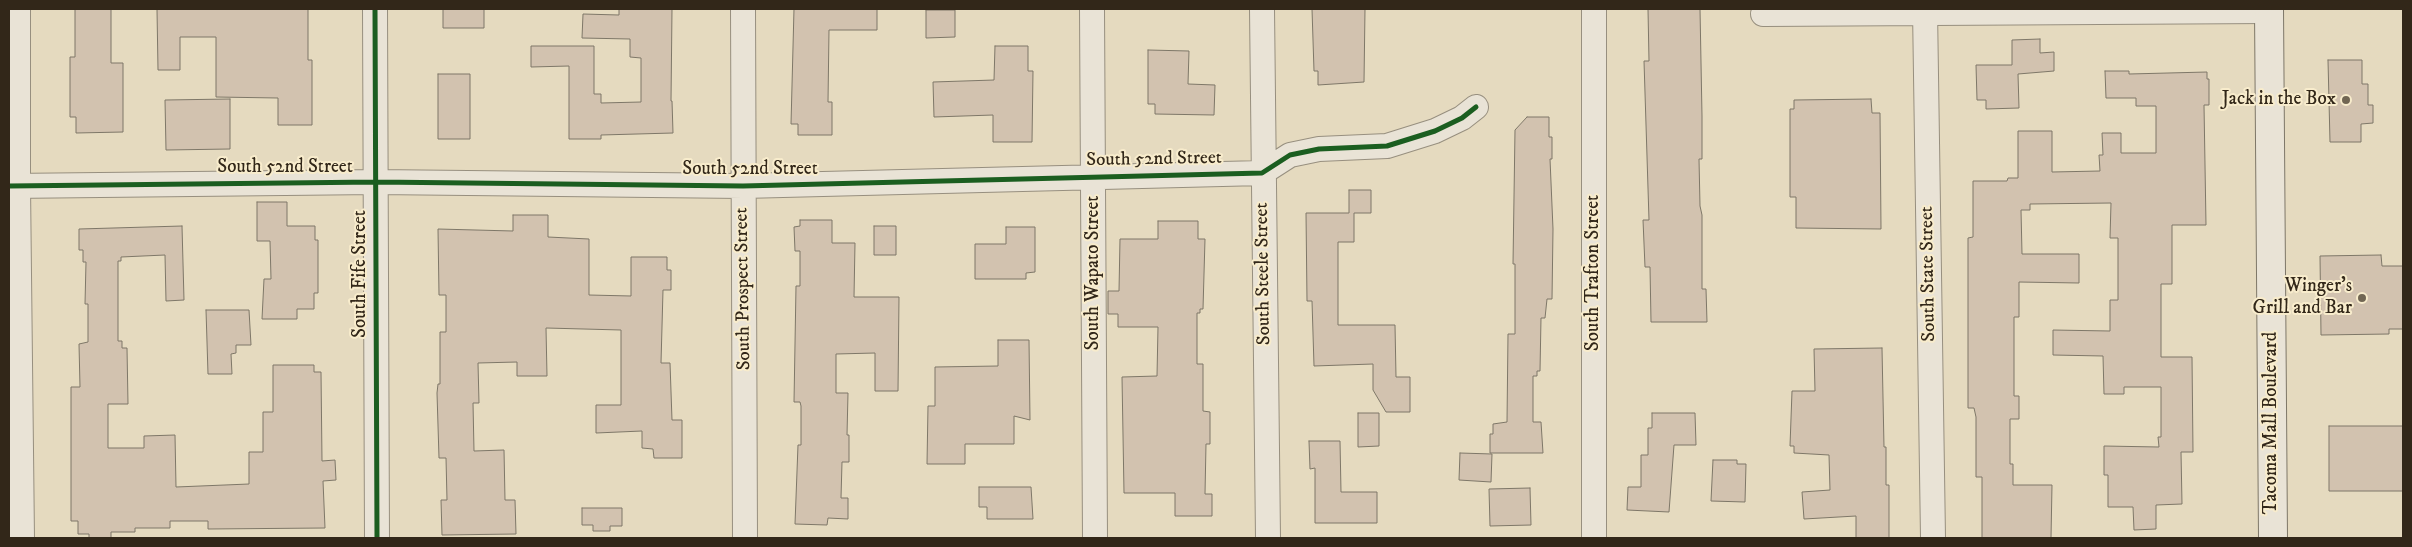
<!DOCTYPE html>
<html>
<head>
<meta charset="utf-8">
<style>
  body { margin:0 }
  #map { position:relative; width:2412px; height:547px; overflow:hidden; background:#e5dabf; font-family:"IM FELL DW Pica",serif }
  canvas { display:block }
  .frame { position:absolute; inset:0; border:10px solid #322719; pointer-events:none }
</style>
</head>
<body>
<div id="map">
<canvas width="2412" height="547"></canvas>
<div class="frame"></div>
</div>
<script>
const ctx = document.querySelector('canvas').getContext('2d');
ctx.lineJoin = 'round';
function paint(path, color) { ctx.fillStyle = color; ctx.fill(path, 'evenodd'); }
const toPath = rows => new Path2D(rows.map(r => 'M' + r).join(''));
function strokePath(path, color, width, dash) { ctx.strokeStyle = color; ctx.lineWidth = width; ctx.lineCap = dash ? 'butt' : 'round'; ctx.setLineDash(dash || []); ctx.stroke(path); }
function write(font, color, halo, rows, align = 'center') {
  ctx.font = font + ' "IM FELL DW Pica",serif'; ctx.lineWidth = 4; ctx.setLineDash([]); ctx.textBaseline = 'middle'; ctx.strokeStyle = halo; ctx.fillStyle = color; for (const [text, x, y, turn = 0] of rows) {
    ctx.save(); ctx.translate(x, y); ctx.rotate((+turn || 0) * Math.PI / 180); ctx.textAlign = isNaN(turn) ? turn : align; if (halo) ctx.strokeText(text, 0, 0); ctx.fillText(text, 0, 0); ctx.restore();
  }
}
const building = toPath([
  [75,9,111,9,111,63,123,63,123,132,76,133,76,117,70,117,70,57,75,57,75,9],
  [157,9,308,9,308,60,312,60,312,125,278,125,278,98,216,97,216,37,180,37,180,70,158,70,157,9],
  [443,9,484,9,484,28,443,28,443,9],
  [619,9,672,9,671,101,672,101,673,133,601,135,601,139,569,139,569,66,531,67,531,46,594,46,594,94,601,94,601,103,641,102,641,58,630,57,630,39,582,38,583,14,619,15,619,9],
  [794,9,877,9,877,30,829,30,828,102,832,102,832,135,798,135,798,124,791,124,794,9],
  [1312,9,1365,9,1364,82,1318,85,1318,71,1314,71,1312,9],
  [1648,9,1700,9,1702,116,1702,159,1699,159,1700,206,1702,215,1702,289,1706,289,1707,322,1651,322,1650,267,1645,267,1643,220,1649,220,1644,61,1649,61,1648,9],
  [926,10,955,10,955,37,926,38,926,10],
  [2040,39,2040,53,2054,52,2054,71,2018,74,2019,108,1986,109,1986,100,1977,100,1976,65,2012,65,2012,40,2040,39],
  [995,46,1028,46,1028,71,1033,71,1032,142,993,142,993,115,934,117,933,82,994,80,995,46],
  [1148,50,1189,51,1188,84,1215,85,1214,115,1155,114,1155,104,1148,104,1148,50],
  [2328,60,2362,60,2362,84,2368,84,2368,105,2373,105,2373,123,2361,124,2361,142,2330,142,2328,60],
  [2105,71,2129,71,2129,74,2207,72,2207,79,2209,79,2209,105,2204,105,2206,225,2172,225,2172,284,2161,284,2161,357,2192,357,2193,452,2181,452,2182,504,2156,505,2156,529,2134,530,2133,507,2108,507,2108,475,2104,475,2104,446,2159,447,2158,437,2161,437,2161,387,2124,387,2124,394,2104,394,2103,356,2053,355,2053,330,2110,331,2110,300,2118,300,2118,238,2110,238,2111,203,2030,204,2030,210,2021,210,2022,254,2079,254,2079,283,2019,282,2019,317,2014,317,2014,396,2019,396,2019,419,2010,419,2010,464,2013,464,2013,485,2052,485,2051,538,1982,538,1982,477,1976,477,1976,417,1974,408,1968,408,1968,238,1973,237,1973,181,2007,181,2008,178,2018,178,2018,131,2052,131,2052,172,2100,171,2099,155,2103,155,2102,133,2121,133,2121,153,2156,153,2156,106,2136,106,2136,98,2106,98,2105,71],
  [438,74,470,74,470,139,438,139,438,74],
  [230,99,230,149,166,150,165,100,230,99],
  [1871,99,1872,113,1880,113,1881,229,1796,228,1796,197,1790,197,1790,109,1794,109,1794,100,1871,99],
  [1527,117,1549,117,1549,137,1552,137,1552,159,1550,159,1553,229,1552,299,1547,299,1545,318,1541,318,1540,371,1537,371,1537,376,1533,376,1533,422,1541,422,1543,453,1490,453,1490,434,1493,434,1493,424,1507,422,1508,334,1515,334,1515,264,1513,264,1515,130,1527,117],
  [1349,190,1371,190,1371,213,1354,213,1354,242,1338,242,1338,325,1395,325,1396,377,1410,377,1410,412,1386,412,1373,390,1373,364,1314,366,1312,301,1307,301,1306,213,1349,213,1349,190],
  [257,202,287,202,287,226,315,226,315,240,318,240,318,293,314,293,314,309,297,309,297,319,262,319,264,279,271,279,270,241,257,241,257,202],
  [513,215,548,215,548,237,589,239,589,295,631,296,631,257,667,257,667,270,671,270,671,290,663,290,661,363,670,363,672,420,682,420,682,458,654,458,653,449,642,448,642,431,596,433,596,405,621,405,621,330,546,328,547,376,517,376,517,362,478,363,479,403,473,403,474,451,504,450,505,500,515,500,516,534,442,535,441,500,447,500,446,458,439,458,437,393,438,384,440,384,440,332,446,332,446,295,439,295,438,229,513,231,513,215],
  [800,220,832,220,832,243,855,243,854,297,899,297,898,391,875,391,875,353,836,354,836,393,848,393,847,435,849,435,849,462,842,462,841,498,848,498,848,519,828,518,827,525,795,524,798,445,801,445,801,406,800,402,794,402,796,286,800,286,800,251,795,251,794,227,800,226,800,220],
  [1158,221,1198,221,1198,239,1205,239,1203,309,1200,309,1200,313,1197,313,1197,364,1203,364,1203,411,1210,412,1210,444,1206,444,1205,494,1212,494,1212,516,1175,516,1175,493,1124,493,1122,377,1157,376,1158,327,1118,327,1118,314,1108,314,1108,291,1119,291,1120,239,1158,239,1158,221],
  [182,226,184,300,166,301,165,255,121,257,121,261,118,261,118,341,122,341,122,348,127,348,128,404,108,404,108,448,144,448,144,436,175,435,176,487,249,484,249,452,263,452,263,412,273,412,273,365,314,365,314,372,321,372,322,461,335,460,336,480,323,481,325,528,208,529,208,521,170,521,170,528,135,528,135,532,111,532,111,538,89,538,89,534,78,534,78,521,71,521,71,387,80,387,79,344,88,342,88,304,85,304,86,262,83,262,83,250,79,250,79,229,182,226],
  [874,226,896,226,896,255,874,255,874,226],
  [1006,227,1035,227,1035,272,1026,273,1026,279,975,279,975,244,1006,244,1006,227],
  [2381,255,2382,266,2403,266,2403,329,2389,329,2389,334,2321,335,2320,256,2381,255],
  [206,310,249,310,251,345,236,345,236,353,231,354,232,374,208,374,206,310],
  [998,340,1029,340,1030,420,1014,416,1014,444,965,444,965,464,927,464,928,406,935,406,935,367,998,366,998,340],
  [1882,348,1884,447,1886,447,1886,485,1889,485,1889,538,1856,538,1856,516,1804,519,1802,492,1830,490,1829,455,1794,453,1794,446,1790,446,1792,391,1815,391,1814,349,1882,348],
  [1358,413,1379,413,1379,446,1358,447,1358,413],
  [1652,413,1695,413,1696,445,1674,445,1669,512,1627,510,1628,487,1641,487,1641,455,1648,455,1648,428,1652,428,1652,413],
  [2329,426,2403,426,2403,491,2329,491,2329,426],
  [1309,441,1340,441,1341,492,1377,492,1377,523,1315,523,1315,468,1310,469,1309,441],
  [1460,453,1492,454,1491,482,1459,480,1460,453],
  [1713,460,1737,460,1737,464,1746,464,1745,502,1711,501,1713,460],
  [979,487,1031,487,1033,519,987,519,987,507,979,507,979,487],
  [1530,488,1531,525,1490,526,1489,489,1530,488],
  [582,508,622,508,622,526,610,526,610,531,593,531,593,525,582,525,582,508]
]);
const minor = toPath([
  [375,9,377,538],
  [743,9,745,538],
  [1092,9,1095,538],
  [1262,9,1268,538],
  [1925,9,1933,538],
  [1763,14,2269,11],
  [9,186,376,182,743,186,1262,173,1290,155,1319,149,1387,146,1435,131,1462,118,1476,107],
  [1594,538,1594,9]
]);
const tertiary = toPath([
  [16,9,16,186,20,538]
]);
const secondary = toPath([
  [2269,9,2273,538]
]);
const cycleway = toPath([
  [375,9,377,538],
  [9,186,376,182,743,186,1262,173,1290,155,1319,149,1387,146,1435,131,1462,118,1476,107]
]);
const markers = [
  [2346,100,5,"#716653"],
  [2362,298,5,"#716653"]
];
const poiNames = [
  ["Jack in the Box",2336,100],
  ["Winger's",2352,287],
  ["Grill and Bar",2352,309]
];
const streetNames = [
  ["South 52nd Street",1154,160,-1],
  ["South 52nd Street",285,168],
  ["South 52nd Street",750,170],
  ["South Wapato Street",1094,273,-90],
  ["South Trafton Street",1594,273,-90],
  ["South Fife Street",361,274,-90],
  ["South Steele Street",1264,274,-91],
  ["South State Street",1929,274,-91],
  ["South Prospect Street",744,289,-91],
  ["Tacoma Mall Boulevard",2272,423,-90]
];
paint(building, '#d2c2af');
strokePath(building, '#7e7768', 1);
strokePath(minor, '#978f7f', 26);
strokePath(tertiary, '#978f7f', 30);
strokePath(secondary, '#7e7768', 30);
strokePath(minor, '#e9e3d6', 24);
strokePath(tertiary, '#e9e3d6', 28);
strokePath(secondary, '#e9e3d6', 28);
strokePath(cycleway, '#1b5e20', 5);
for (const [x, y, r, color] of markers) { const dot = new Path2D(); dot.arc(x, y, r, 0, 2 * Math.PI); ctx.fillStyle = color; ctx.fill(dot); strokePath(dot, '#f8eccc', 2); }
write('19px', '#322719', '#f8eccc', poiNames, 'right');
write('19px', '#322719', '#f8eccc', streetNames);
</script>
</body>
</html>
